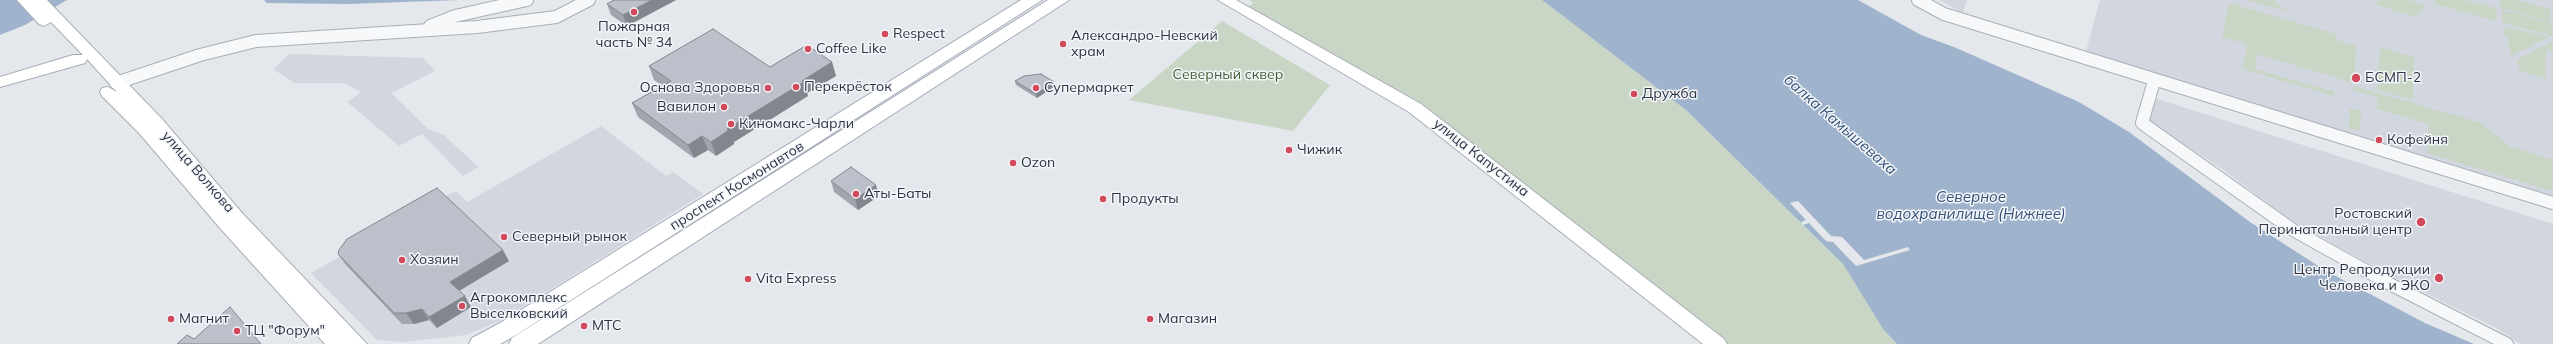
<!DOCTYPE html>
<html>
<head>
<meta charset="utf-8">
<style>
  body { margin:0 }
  canvas { display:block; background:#e4e7ec }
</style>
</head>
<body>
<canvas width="2553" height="344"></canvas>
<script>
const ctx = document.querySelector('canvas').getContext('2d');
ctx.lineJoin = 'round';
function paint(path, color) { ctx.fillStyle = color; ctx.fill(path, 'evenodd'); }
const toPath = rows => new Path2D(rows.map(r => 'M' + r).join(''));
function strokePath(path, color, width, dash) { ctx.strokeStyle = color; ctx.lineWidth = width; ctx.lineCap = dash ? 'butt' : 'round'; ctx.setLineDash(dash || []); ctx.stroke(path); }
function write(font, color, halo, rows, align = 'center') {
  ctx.font = font + ' Mulish,sans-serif'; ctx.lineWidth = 3; ctx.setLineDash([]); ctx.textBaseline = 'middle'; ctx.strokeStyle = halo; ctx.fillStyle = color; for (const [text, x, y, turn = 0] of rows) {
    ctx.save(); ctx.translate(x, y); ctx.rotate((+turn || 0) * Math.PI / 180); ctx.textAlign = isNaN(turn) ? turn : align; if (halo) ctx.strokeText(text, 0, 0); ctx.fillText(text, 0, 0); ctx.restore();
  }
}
const built = toPath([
  [1939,0,1967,0,1963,13],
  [2100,0,2553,0,2553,199,2085,55],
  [290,54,423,58,435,71,391,93,428,129,444,135,478,167,463,176,422,134,399,146,347,102,361,92,343,83,294,83,273,69],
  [2154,98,2553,224,2553,344,2520,344,2496,328,2391,276,2292,221,2222,169,2148,121],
  [601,126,666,176,673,172,703,194,502,320,466,335,403,342,377,340,311,273,456,191,467,202]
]);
const green = toPath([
  [1249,0,1542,0,1686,110,1843,264,1883,329,1897,344,1726,344,1427,108,1247,7,1254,3],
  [2246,0,2272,0,2289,12],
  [2377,0,2409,0,2426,6,2416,16,2413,16,2377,5],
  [2435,0,2464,0,2496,8,2497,21,2435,4],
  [2500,0,2517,0,2550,9,2551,22,2501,8],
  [2229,3,2336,34,2336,40,2356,46,2354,83,2257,54,2255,69,2334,92,2334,96,2243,69,2247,44,2222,37],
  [2501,10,2551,23,2552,36,2502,22],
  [1222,21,1330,85,1293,131,1129,100],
  [2505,27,2512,28,2549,37,2513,55,2510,54,2508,37,2504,36],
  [2553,41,2553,51,2546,50,2546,79,2520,71,2517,60],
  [2380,47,2414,57,2413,100,2377,90],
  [2353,86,2481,123,2509,146,2553,160,2553,191,2427,153,2429,124,2377,109,2377,97,2353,90],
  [2350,108,2361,111,2360,131,2349,128]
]);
const water = toPath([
  [0,0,67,0,25,25,0,35],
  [264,0,460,0,348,4,267,3],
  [1542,0,1858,0,1921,35,1954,47,2079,102,2129,132,2250,222,2326,271,2425,323,2474,344,1897,344,1883,329,1843,264,1686,110]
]);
const pier = toPath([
  [1798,201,1831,236,1842,237,1864,260,1908,247,1910,250,1856,266,1833,242,1826,241,1809,223,1803,225,1801,222,1806,220,1790,203]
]);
const street = toPath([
  [1918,0,1944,14,2553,203],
  [430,26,455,16,527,0],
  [2154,81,2142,123,2146,126,2293,230,2388,283,2507,344],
  [116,83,200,55,256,41,477,27,556,17,589,0]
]);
const secondary = toPath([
  [17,0,47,0,162,119,242,213,367,344,325,344,219,227,139,133,102,96,100,92,102,88,108,87,117,92,87,59,85,63,0,87,0,77,73,55,83,55,51,22,44,26,39,24,17,0],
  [1218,0,1236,0,1421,104,1724,339,1727,344,1703,344,1409,112,1218,0]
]);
const primary = toPath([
  [1021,0,1042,0,516,335,500,344,469,344,472,338,500,323,1021,0],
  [1048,0,1069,0,538,344,509,344,512,338,1048,0]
]);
const wall = toPath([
  [614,0,676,0,627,26,611,15,607,4],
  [832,62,836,76,807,93,808,96,734,142,734,144,716,156,708,150,694,158,638,117,632,103,663,86,654,80,649,66,770,67],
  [1015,81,1055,86,1037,98,1016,85],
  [831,181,879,196,858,210,834,192],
  [338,254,509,261,459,291,471,307,437,328,429,320,414,324,402,324,346,265]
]);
const shadedWall = toPath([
  [652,0,676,0,627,26,623,15],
  [832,62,836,76,807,93,808,96,734,142,734,144,716,156,711,142,727,129,802,81],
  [1054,82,1055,86,1037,98,1036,94],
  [702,136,708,150,694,158,688,145],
  [876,185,879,196,858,210,855,199],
  [503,250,509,261,457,292,450,282],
  [465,296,471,307,437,328,429,317],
  [422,309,429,320,414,324,406,313]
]);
const building = toPath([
  [614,0,652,0,623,15,607,4,614,0],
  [713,29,770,67,807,45,832,62,802,81,804,82,727,129,729,130,711,142,702,136,688,145,632,103,671,81,649,66,713,29],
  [1041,74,1054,82,1036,94,1015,81,1024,76,1041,74],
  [851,167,876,185,855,199,831,181,851,167],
  [437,188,503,250,450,282,465,296,429,317,422,309,406,313,394,313,338,254,339,250,347,239,437,188],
  [230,307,261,344,177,344,187,335,194,339,230,307]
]);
const markers = [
  [634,12,4,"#d1495b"],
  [885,34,4,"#d1495b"],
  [1063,44,4,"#d1495b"],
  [808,49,4,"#d1495b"],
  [2356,78,5,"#d1495b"],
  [796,87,4,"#d1495b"],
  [768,88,4,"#d1495b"],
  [1036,88,4,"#d1495b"],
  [1634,94,4,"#d1495b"],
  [724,107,4,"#d1495b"],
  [731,124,4,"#d1495b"],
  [2379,140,4,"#d1495b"],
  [1289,150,4,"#d1495b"],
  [1013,163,4,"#d1495b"],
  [856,194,4,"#d1495b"],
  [1103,199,4,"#d1495b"],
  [2421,222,5,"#d1495b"],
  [504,237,4,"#d1495b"],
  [402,260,4,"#d1495b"],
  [2439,278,5,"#d1495b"],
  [748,279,4,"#d1495b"],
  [462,306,4,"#d1495b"],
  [171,319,4,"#d1495b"],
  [1150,319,4,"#d1495b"],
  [584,326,4,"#d1495b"],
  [237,331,4,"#d1495b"]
];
const poiNames = [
  ["Пожарная",634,27,"center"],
  ["часть № 34",634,43,"center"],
  ["Respect",893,34],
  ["Александро-Невский",1071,36],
  ["храм",1071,52],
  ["Coffee Like",816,49],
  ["БСМП-2",2365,78],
  ["Перекрёсток",804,87],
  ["Основа Здоровья",760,88,"right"],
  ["Супермаркет",1044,88],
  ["Дружба",1642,94],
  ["Вавилон",716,107,"right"],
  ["Киномакс-Чарли",739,124],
  ["Кофейня",2387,140],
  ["Чижик",1297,150],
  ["Ozon",1021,163],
  ["Аты-Баты",864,194],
  ["Продукты",1111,199],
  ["Ростовский",2412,214,"right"],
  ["Перинатальный центр",2412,230,"right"],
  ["Северный рынок",512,237],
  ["Хозяин",410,260],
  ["Центр Репродукции",2430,270,"right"],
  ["Человека и ЭКО",2430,286,"right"],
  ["Vita Express",756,279],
  ["Агрокомплекс",470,298],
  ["Выселковский",470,314],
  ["Магнит",179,319],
  ["Магазин",1158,319],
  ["МТС",592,326],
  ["ТЦ \"Форум\"",245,331]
];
const parkNames = [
  ["Северный сквер",1228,75]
];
const streetNames = [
  ["улица Капустина",1481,158,38],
  ["улица Волкова",198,172,49],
  ["проспект Космонавтов",737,186,-32]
];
const waterNames = [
  ["балка Камышеваха",1840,125,41],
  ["Северное",1971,197],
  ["водохранилище (Нижнее)",1971,214]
];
paint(built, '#d2d6de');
paint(green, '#c9d6c5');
paint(water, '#9fb4cc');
paint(pier, '#e4e7ec');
strokePath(street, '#a9aeb7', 14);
strokePath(secondary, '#a9aeb7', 2);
strokePath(primary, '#a3abb8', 2);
strokePath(street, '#f7f8fa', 12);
paint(secondary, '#fff');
paint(primary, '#fff');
paint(wall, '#a1a5ae');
paint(shadedWall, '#83868d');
paint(building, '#bbc0ca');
strokePath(building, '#83868d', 1);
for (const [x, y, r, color] of markers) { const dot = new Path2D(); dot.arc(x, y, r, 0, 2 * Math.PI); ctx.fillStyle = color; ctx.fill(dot); strokePath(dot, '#f4f6f9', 1.5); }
write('14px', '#2b3445', '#f4f6f9', poiNames, 'left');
write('14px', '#3f6138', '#f4f6f9', parkNames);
write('14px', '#2b3445', '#f4f6f9', streetNames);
write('italic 15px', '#34527a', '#f4f6f9', waterNames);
</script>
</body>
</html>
